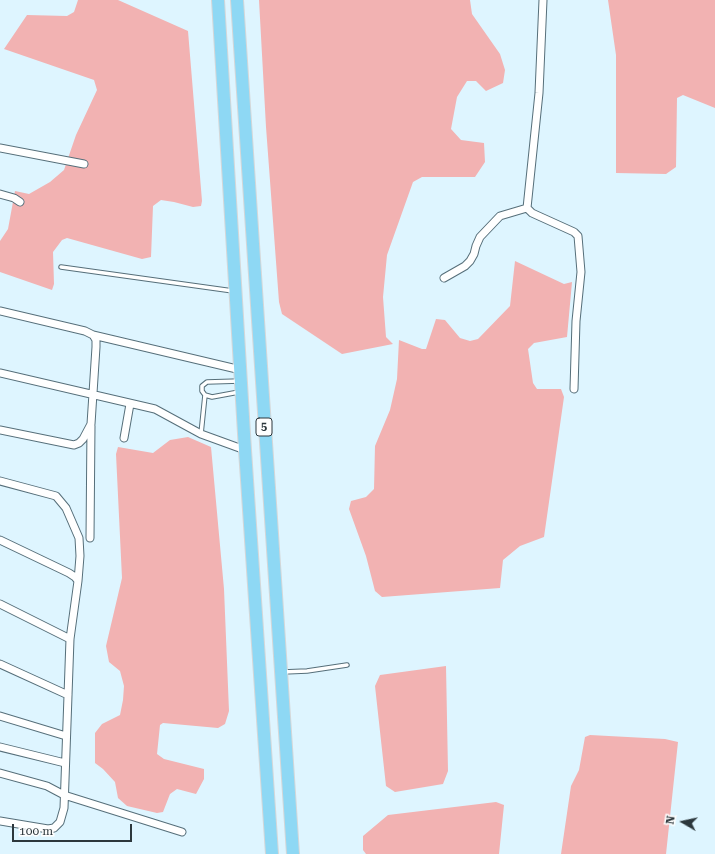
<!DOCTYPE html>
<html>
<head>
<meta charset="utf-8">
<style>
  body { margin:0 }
  #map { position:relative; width:715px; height:854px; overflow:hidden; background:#def5ff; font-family:"Roboto Serif",serif }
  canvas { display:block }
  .north { position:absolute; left:663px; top:802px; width:40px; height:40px; -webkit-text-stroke:3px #fefefe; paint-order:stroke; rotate:279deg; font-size:11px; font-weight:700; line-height:16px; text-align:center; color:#2c373c }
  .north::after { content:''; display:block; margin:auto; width:14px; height:18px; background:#2c373c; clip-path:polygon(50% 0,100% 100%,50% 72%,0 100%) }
  .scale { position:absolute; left:12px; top:824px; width:120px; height:18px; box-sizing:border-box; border:2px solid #2c373c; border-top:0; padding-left:5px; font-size:12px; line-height:14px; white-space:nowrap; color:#2c373c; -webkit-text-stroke:3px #fefefe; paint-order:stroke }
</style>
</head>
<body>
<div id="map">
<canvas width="715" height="854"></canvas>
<div class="north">N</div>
<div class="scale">100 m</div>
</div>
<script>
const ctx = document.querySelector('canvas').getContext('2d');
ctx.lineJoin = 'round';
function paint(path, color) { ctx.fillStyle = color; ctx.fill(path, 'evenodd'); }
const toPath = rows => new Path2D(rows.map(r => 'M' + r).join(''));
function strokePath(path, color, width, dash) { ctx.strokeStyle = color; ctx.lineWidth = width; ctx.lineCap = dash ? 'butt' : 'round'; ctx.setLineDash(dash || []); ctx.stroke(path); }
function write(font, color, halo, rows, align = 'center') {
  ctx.font = font + ' "Roboto Serif",serif'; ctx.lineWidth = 3; ctx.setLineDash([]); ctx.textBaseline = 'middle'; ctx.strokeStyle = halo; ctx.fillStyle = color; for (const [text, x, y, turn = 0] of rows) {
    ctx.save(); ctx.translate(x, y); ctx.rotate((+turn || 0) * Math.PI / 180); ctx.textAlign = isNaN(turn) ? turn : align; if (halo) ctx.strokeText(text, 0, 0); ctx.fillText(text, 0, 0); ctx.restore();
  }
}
const green = toPath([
  [78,0,118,0,188,31,202,201,201,206,193,207,174,202,161,200,153,206,151,257,142,259,67,238,62,240,53,252,54,284,52,290,0,272,0,241,8,229,15,191,29,194,50,182,64,170,76,135,97,90,94,80,4,49,27,15,67,16,74,12],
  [259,0,470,0,472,14,500,54,505,70,503,83,486,91,476,81,467,81,457,97,451,129,461,140,484,143,485,162,475,177,422,177,413,182,387,255,383,297,386,337,393,344,342,354,282,314,279,302,266,127],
  [608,0,715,0,715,108,683,95,677,98,676,167,666,174,616,173,616,55],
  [515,261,564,284,572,282,567,337,534,343,528,349,533,383,537,389,561,389,564,397,544,537,520,546,503,560,500,588,382,597,375,591,366,556,349,509,351,501,366,497,374,489,375,446,390,410,397,379,399,340,422,349,426,349,436,319,445,320,460,338,470,341,478,339,510,306],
  [188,437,211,447,224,589,229,711,225,724,218,728,163,723,160,725,157,754,164,759,204,769,204,779,196,794,177,789,170,794,163,812,157,813,127,806,118,798,115,782,103,769,95,763,95,733,102,724,120,715,123,700,124,686,120,671,109,662,106,646,122,578,116,454,118,447,153,453,170,440],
  [446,666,448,771,443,784,395,792,386,786,375,686,380,675],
  [590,735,665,739,678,742,666,854,561,854,571,786,579,770,585,737],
  [496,802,504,805,499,854,366,854,363,850,363,836,388,815]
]);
const service = toPath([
  [61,267,233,291],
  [239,392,212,397,205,395,202,391,202,386,207,382,240,381],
  [201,434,205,395],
  [283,672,307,671,347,665]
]);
const minor = toPath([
  [0,148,84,164],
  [0,194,14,198,20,202],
  [527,208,532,213,574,232,578,236,581,272,576,321,574,389],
  [444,278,465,266,470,261,474,254,476,246,480,237,500,216,527,208,539,93,543,0],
  [0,311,85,331,93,335,96,340,96,347,91,424,83,439,79,443,74,445,0,430],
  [93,335,241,370],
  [0,373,155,409,201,434,245,450],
  [124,438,130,404],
  [0,481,56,496,66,508,79,538,80,556,78,581],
  [90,538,91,426],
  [0,540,69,573,75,577,78,581,70,639,64,808,60,822,54,828,48,829,0,821],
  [0,604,70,639],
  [0,664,68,695],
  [0,716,66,736],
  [0,747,65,763],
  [0,773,47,786,64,795,182,832]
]);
const trunk = toPath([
  [218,0,245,450,272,854],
  [237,0,293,854]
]);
const shields = [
  [264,427,16]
];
const shieldNames = [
  ["5",264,427]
];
paint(green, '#f2b2b2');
strokePath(service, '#566f7a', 5.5);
strokePath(minor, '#566f7a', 9);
strokePath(trunk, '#d5d7d8', 14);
strokePath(service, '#fff', 3.5);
strokePath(minor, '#fff', 7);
strokePath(trunk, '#8ed8f4', 12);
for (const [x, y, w] of shields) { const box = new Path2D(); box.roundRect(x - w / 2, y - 9, w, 18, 3); ctx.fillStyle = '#fefefe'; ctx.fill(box); strokePath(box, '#2c373c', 1); }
write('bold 11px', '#2c373c', null, shieldNames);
</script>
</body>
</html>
